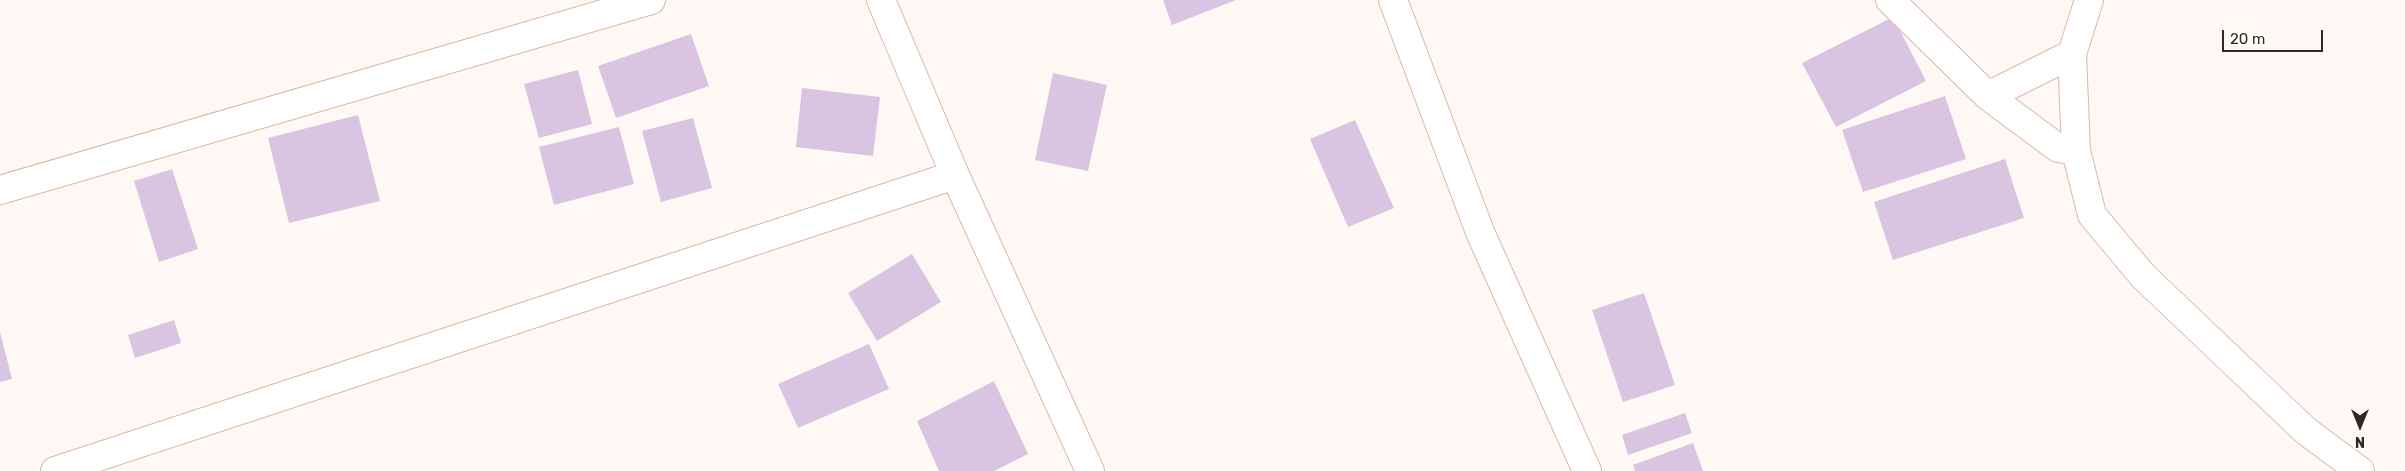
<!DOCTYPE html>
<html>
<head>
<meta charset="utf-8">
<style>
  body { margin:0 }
  #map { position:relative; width:2405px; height:471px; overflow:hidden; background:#fff8f4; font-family:Rubik,sans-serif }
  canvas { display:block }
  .north { position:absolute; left:2335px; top:401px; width:50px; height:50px; -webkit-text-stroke:4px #fff; paint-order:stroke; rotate:180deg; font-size:14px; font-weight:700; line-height:20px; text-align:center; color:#342721 }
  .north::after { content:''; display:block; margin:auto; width:18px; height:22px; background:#342721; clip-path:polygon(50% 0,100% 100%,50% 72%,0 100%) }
  .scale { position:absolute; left:2222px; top:30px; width:101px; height:22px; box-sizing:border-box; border:2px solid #342721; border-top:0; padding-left:6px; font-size:15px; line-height:18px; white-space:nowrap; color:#342721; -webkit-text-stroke:4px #fff; paint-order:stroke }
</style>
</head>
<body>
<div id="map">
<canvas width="2405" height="471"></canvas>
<div class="north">N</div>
<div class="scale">20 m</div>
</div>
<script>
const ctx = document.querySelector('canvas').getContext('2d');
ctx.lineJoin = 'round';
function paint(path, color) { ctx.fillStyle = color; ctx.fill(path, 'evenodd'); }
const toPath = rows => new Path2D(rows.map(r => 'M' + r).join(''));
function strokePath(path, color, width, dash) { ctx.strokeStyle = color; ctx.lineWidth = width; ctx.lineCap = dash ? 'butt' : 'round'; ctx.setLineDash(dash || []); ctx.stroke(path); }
const building = toPath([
  [1163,0,1236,0,1172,25],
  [1893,17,1926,81,1836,127,1802,63],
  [691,34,709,86,616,118,598,66],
  [578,70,592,124,539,138,524,84],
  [1053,73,1107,85,1088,171,1035,160],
  [802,88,880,97,873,156,796,147],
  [1945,96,1966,159,1863,192,1842,130],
  [358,115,380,201,289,223,268,138],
  [693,118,712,188,661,202,642,131],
  [1355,120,1394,208,1348,227,1310,139],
  [619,127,634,184,554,205,539,147],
  [2005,159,2024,218,1893,260,1874,202],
  [172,169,198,249,159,262,134,181],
  [912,254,941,302,877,341,848,293],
  [1644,293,1675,385,1623,402,1592,310],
  [174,320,181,343,135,358,128,335],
  [0,332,12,379,0,382],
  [869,344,889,389,798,428,778,384],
  [994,381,1028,454,994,471,939,471,917,421],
  [1685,413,1692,433,1628,455,1622,435],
  [1693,443,1703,471,1635,471,1633,465]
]);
const minor = toPath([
  [881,0,955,175,1090,471],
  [1393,0,1480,232,1587,471],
  [1890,0,1988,96,2058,148,2076,151,2092,215,2143,276,2306,431,2360,471],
  [2072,54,2076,151],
  [1988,96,2072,54,2089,0],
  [0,190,651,0],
  [55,471,955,175]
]);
paint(building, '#d9c4e1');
strokePath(minor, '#dab8a8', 30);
strokePath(minor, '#fff', 28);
</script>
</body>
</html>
